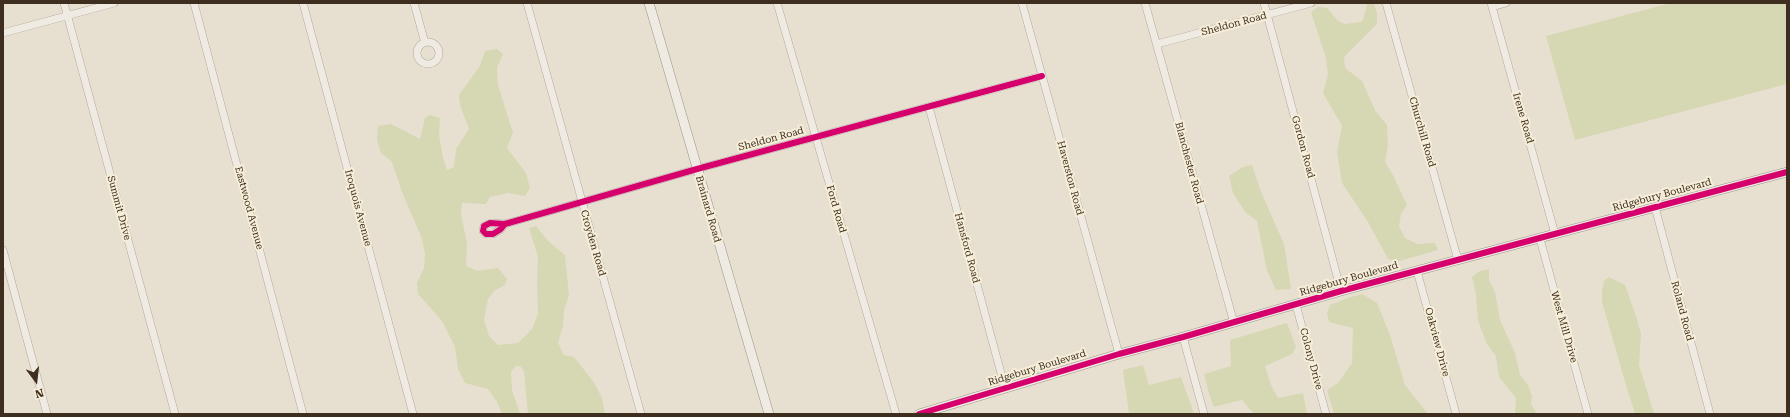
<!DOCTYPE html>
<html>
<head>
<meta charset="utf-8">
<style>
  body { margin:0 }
  #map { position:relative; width:1790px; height:417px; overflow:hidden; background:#e7e0d1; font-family:"Roboto Serif",serif }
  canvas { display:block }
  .frame { position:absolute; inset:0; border:4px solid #3d2e20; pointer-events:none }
  .north { position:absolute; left:16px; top:361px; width:40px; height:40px; -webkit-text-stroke:3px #f7eed8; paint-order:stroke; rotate:165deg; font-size:11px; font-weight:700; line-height:16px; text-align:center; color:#3d2e20 }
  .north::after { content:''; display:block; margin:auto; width:14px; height:18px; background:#3d2e20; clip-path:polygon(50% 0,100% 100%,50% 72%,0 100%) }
</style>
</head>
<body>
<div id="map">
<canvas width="1790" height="417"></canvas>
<div class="frame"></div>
<div class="north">N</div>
</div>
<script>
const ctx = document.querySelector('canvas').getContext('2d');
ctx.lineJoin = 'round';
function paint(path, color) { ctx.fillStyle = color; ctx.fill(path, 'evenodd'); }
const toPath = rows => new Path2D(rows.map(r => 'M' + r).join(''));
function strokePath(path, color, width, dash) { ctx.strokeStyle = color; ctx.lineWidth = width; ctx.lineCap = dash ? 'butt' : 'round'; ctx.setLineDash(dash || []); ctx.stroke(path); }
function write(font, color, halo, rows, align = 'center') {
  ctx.font = font + ' "Roboto Serif",serif'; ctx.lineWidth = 4; ctx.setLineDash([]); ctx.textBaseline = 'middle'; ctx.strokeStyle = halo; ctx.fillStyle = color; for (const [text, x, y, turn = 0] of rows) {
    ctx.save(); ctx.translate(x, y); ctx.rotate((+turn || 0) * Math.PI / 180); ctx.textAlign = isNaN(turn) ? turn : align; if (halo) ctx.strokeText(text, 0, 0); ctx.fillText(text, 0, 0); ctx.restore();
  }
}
const green = toPath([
  [1366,3,1374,3,1377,13,1377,24,1344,57,1345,68,1362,81,1376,112,1387,125,1388,145,1385,162,1393,175,1407,205,1401,214,1399,226,1405,238,1417,244,1435,243,1438,250,1396,262,1388,259,1368,222,1342,183,1337,152,1342,126,1323,93,1328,75,1326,58,1311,12,1318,7,1327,8,1338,21,1345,24,1362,22,1367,6],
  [1671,3,1787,3,1787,84,1575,140,1546,36],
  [497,49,503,54,497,68,498,85,513,133,507,148,526,173,530,188,525,196,508,193,490,197,486,204,462,203,461,214,467,243,466,266,477,271,498,268,507,279,505,285,494,291,488,299,484,320,489,336,498,345,518,343,532,329,538,313,537,281,538,257,529,228,536,226,549,242,565,255,569,295,564,310,563,326,558,343,564,355,574,357,593,381,602,398,605,414,528,414,524,371,520,366,516,366,511,372,512,390,520,414,502,414,497,402,488,389,465,383,458,369,455,347,442,321,418,294,417,283,424,268,425,253,421,236,402,192,392,162,381,153,377,140,378,126,391,124,420,139,425,118,430,115,440,118,439,135,443,158,447,170,454,167,456,149,469,129,460,105,459,95,480,66,485,51],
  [1252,165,1261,192,1284,244,1291,289,1276,290,1267,271,1257,221,1245,212,1233,193,1229,176,1243,167],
  [1489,269,1489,280,1495,292,1500,320,1515,353,1520,375,1528,385,1532,396,1531,404,1537,414,1515,414,1516,398,1499,377,1496,356,1487,344,1478,321,1476,294,1472,277,1478,272],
  [1609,277,1625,285,1636,316,1641,334,1639,365,1654,414,1635,413,1628,392,1602,302,1602,290,1604,281],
  [1362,294,1377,303,1390,335,1405,385,1428,414,1334,414,1327,390,1338,383,1352,363,1353,328,1329,322,1327,313,1330,305,1348,298],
  [1287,323,1296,347,1292,354,1265,366,1271,385,1278,398,1303,393,1307,414,1254,414,1242,400,1214,407,1210,397,1204,374,1231,366,1230,340],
  [1143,365,1149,385,1181,377,1194,414,1129,414,1123,370]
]);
const street = toPath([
  [64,3,175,414],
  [194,3,303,414],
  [303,3,413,414],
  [414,3,425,43],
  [527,3,641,414],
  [777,3,896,414],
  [1022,3,1119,354],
  [1145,3,1234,323],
  [1264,3,1341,291],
  [1386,3,1458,260],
  [1491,3,1555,234],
  [1492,7,1506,3],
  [3,33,114,3],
  '417 53a11 11 0 1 1 22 0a11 11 0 1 1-22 0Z',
  [1157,44,1311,3],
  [929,107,1005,388],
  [1655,207,1710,414],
  [505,224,501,229,493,234,486,234,483,231,484,226,490,223,505,224,697,169,1042,76],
  [1540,239,1588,414],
  [3,250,47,414],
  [1417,271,1456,414],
  [1296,305,1326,414],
  [1183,337,1204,414]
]);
const secondary = toPath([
  [649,3,769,414],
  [919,414,1119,354,1183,337,1341,291,1787,172]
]);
const cycleway = toPath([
  [505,224,501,229,493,234,486,234,483,231,484,226,490,223,505,224,697,169,1042,76],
  [919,414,1119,354,1183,337,1341,291,1787,172]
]);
const streetNames = [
  ["Sheldon Road",1234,24,-15],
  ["Irene Road",1523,118,74],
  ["Churchill Road",1422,132,74],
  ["Sheldon Road",771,139,-15],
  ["Gordon Road",1303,147,75],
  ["Blanchester Road",1189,163,75],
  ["Haverston Road",1070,178,75],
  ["Ridgebury Boulevard",1662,195,-15],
  ["Summit Drive",119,208,75],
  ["Eastwood Avenue",249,208,75],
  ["Iroquois Avenue",358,208,75],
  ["Brainard Road",708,209,74],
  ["Ford Road",836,209,74],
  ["Croyden Road",593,243,74],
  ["Hansford Road",967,248,75],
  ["Ridgebury Boulevard",1349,279,-16],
  ["Roland Road",1682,311,75],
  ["West Mill Drive",1564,327,74],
  ["Oakview Drive",1437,342,75],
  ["Colony Drive",1311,359,75],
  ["Ridgebury Boulevard",1037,368,-17]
];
paint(green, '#d6d7b3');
strokePath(street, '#ada599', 8);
strokePath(secondary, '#9c958a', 10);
strokePath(street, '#efebe3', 7);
strokePath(secondary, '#efebe3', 9);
strokePath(cycleway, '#d6006c', 6);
write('10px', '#3d2e20', '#f7eed8', streetNames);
</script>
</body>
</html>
